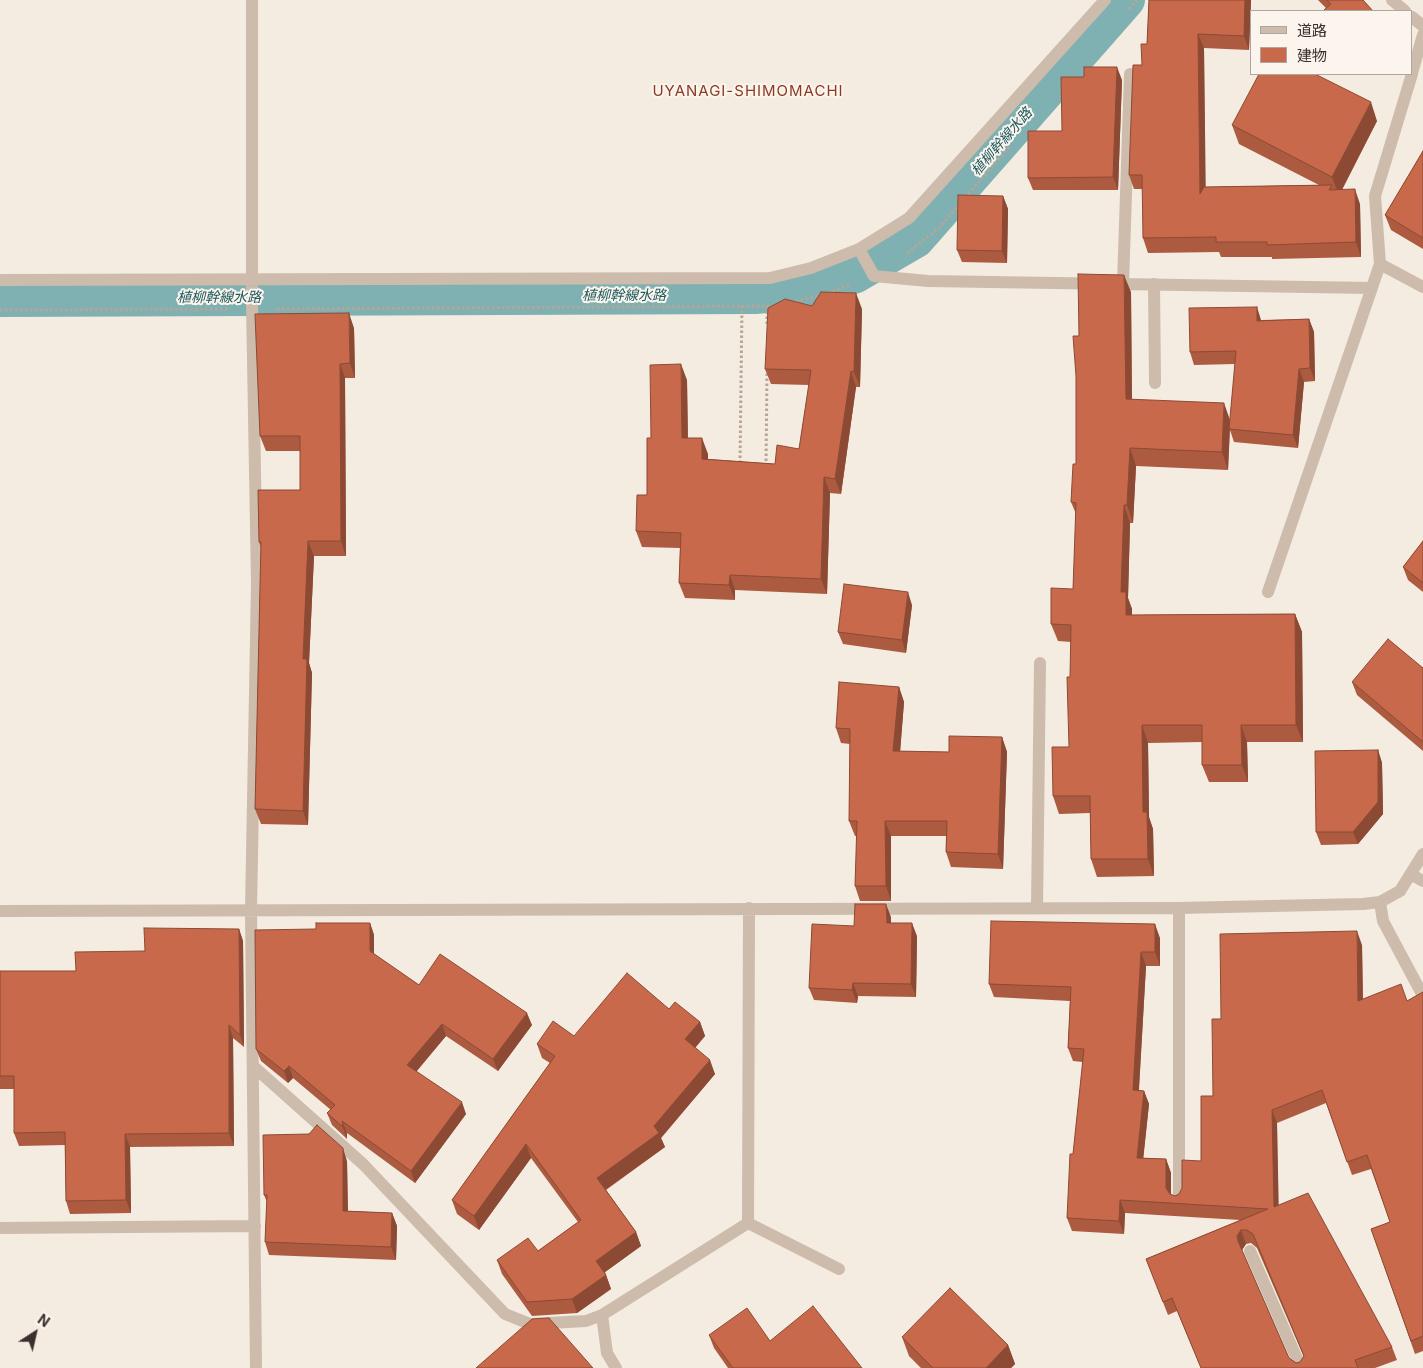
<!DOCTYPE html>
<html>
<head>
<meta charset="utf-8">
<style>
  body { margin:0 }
  #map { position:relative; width:1423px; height:1368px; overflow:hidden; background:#f4ebe1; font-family:Inter,"Noto Sans JP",sans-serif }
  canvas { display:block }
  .legend { position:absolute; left:1250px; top:10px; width:162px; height:65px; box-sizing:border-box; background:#fbf5ee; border:1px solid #aea6a0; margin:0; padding:6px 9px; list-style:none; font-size:15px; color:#3b302b }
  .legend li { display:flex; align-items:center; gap:10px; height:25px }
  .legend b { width:25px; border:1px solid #aea6a0 }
  .north { position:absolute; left:10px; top:1308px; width:50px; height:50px; -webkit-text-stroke:4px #fbf5ee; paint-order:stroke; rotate:35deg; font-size:14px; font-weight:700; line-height:20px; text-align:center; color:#3b302b }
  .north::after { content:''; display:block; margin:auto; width:18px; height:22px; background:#3b302b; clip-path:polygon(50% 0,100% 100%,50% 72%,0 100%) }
</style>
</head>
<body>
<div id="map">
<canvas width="1423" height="1368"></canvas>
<ul class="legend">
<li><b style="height:6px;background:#cdbbac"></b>道路</li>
<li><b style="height:14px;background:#c8694b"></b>建物</li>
</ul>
<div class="north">N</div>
</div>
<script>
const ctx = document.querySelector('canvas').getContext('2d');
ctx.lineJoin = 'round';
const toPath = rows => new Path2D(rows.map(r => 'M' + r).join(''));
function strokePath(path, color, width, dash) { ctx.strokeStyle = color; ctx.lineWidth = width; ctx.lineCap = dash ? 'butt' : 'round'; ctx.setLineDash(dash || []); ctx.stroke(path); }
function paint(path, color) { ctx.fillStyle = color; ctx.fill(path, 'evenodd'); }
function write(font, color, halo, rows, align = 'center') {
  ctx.font = font + ' Inter,"Noto Sans JP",sans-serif'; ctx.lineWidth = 4; ctx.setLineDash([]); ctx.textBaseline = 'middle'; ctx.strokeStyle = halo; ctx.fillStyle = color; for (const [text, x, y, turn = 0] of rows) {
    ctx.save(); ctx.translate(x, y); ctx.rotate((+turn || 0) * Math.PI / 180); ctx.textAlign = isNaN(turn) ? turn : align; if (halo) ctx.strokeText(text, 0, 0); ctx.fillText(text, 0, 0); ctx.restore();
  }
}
const canal = toPath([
  [0,299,755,296,794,292,828,284,856,275,916,240,1127,0]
]);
const path = toPath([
  [1129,9,1137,0],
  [965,198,1010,146],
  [907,253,939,228,959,205],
  [828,293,850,285],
  [791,302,822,295],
  [277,309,773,306],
  [0,310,228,309],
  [767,324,767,307],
  [740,463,742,306],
  [766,466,767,370]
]);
const minor = toPath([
  [252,0,252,304,257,583,251,910,256,1368],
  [1392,0,1405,11],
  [1412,17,1423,26],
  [1412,73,1423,35],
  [1412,74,1375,196,1380,264,1423,287],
  [859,249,874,276,928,281,1372,288],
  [0,280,770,278,811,268,859,249,909,218,1105,0],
  [1123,284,1130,74],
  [1154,284,1155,383],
  [1268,592,1380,264],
  [1412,875,1423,881],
  [1380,902,1383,921,1423,996],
  [1037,908,1040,663],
  [0,911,1179,908,1363,904,1380,902,1400,891,1423,854],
  [253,1066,363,1164,505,1314,530,1324,586,1321,602,1315,748,1223,749,908],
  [1179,1201,1179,908],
  [748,1223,839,1269],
  [0,1228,255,1226],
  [1250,1251,1301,1368],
  [602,1315,607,1353,616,1368]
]);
const wall = toPath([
  [1149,0,1251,0,1249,50,1204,48,1205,187,1319,185,1239,144,1232,125,1377,121,1342,190,1360,204,1361,257,1272,259,1272,257,1221,257,1219,252,1148,253,1143,238,1143,189,1134,189,1129,175,1142,65,1147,44],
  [1318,0,1363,0,1373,11,1325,11,1324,10,1326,8],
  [1084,77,1122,80,1118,190,1033,190,1028,178,1062,131],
  [1423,151,1423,249,1391,230,1385,215],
  [1003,196,1008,209,1007,263,962,262,957,250],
  [1131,292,1132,399,1230,420,1235,364,1194,365,1190,352,1261,320,1309,319,1314,332,1315,381,1304,382,1298,448,1234,442,1230,430,1228,470,1136,466,1133,523,1130,523,1128,598,1132,609,1132,615,1295,614,1302,632,1303,742,1247,742,1248,782,1209,782,1202,765,1202,742,1148,743,1149,817,1153,829,1154,876,1097,877,1091,859,1090,813,1059,814,1053,796,1069,747,1071,642,1058,641,1051,624,1073,589,1076,514,1071,502,1076,464,1079,336],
  [812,306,862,309,860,387,856,387,841,494,830,493,827,594,735,590,735,600,685,598,679,583,680,548,642,547,636,531,647,495,651,438,687,380,688,438,708,454,708,459,775,464,799,449,809,385,771,384,765,369],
  [354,328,355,378,345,378,346,556,314,556,309,663,312,673,308,825,261,824,255,809,261,547,259,542,300,490,300,451,266,451,260,436],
  [1423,541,1423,592,1408,580,1403,567],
  [912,605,906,653,843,644,838,632],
  [1423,668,1423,751,1357,695,1352,682],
  [899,687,904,702,900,751,949,752,1002,737,1007,752,1003,869,951,867,946,852,946,836,891,836,891,901,860,901,855,886,857,836,855,836,849,821,850,744,841,743,836,728],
  [1378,750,1382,763,1383,814,1358,844,1321,845,1316,832],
  [891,917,891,923,917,936,916,997,858,996,857,1003,814,1000,809,988,854,926],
  [370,923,374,935,374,954,419,985,532,1025,498,1071,446,1036,416,1071,466,1114,415,1183,347,1133,347,1139,332,1125,327,1113,331,1110,293,1078,288,1083,261,1061,256,1049],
  [239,929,243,941,244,1047,233,1038,234,1146,130,1147,131,1213,70,1214,66,1201,65,1145,19,1146,14,1133,14,1089,0,1089,0,971,76,971],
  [1160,938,1160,966,1146,966,1139,1090,1144,1091,1149,1104,1143,1158,1166,1159,1171,1173,1171,1195,1175,1196,1179,1194,1201,1161,1213,1096,1221,1019,1362,945,1363,999,1407,1001,1423,992,1423,1351,1415,1354,1371,1229,1390,1222,1371,1169,1352,1175,1326,1103,1277,1123,1278,1205,1392,1347,1397,1360,1375,1368,1201,1368,1177,1311,1168,1315,1146,1259,1240,1220,1125,1213,1124,1234,1072,1231,1067,1218,1073,1154,1083,1062,1073,1061,1068,1048,1070,1001,994,997,989,984],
  [1251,1243,1257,1248,1304,1357,1300,1362,1296,1363,1289,1358,1242,1251,1242,1250,1246,1244],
  [669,1009,700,1022,705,1036,695,1047,715,1074,661,1138,665,1147,606,1190,636,1232,641,1246,605,1272,606,1275,611,1289,577,1313,532,1316,502,1274,497,1260,538,1251,578,1222,531,1158,479,1230,457,1214,452,1200,550,1063,542,1058,537,1044,574,1036],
  [347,1161,348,1211,392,1213,397,1226,396,1260,269,1255,265,1242,267,1202,264,1195],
  [709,1335,770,1341,862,1368,728,1368,714,1348],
  [902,1337,1008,1345,1015,1364,1011,1368,921,1368,909,1356]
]);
const shadedWall = toPath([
  [1245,0,1251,0,1249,50,1244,36],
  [1198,34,1204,48,1206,209,1200,194],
  [1117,67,1122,80,1118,190,1113,177],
  [1371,102,1377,121,1339,195,1332,177],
  [1355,189,1360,204,1361,257,1356,242],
  [1003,196,1008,209,1007,263,1002,251],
  [1124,275,1131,292,1132,416,1126,399],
  [856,293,862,309,860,387,854,372],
  [1257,307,1261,320,1261,333,1257,321],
  [349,313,354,328,355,378,350,363],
  [1309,319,1314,332,1315,381,1310,368],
  [340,364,345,378,346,556,341,541],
  [681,364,687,380,688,454,682,438],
  [1299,369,1304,382,1298,448,1293,435],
  [851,371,856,387,841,494,835,479],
  [1224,403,1230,420,1228,470,1222,452],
  [702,438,708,454,708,474,702,459],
  [1130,448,1136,466,1133,523,1127,505],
  [824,477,830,493,827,594,821,579],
  [1124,505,1130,523,1128,598,1132,609,1132,633,1126,615,1121,592],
  [308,541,314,556,309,663,312,673,308,825,303,811,303,659],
  [730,575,735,590,735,600,729,585],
  [908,592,912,605,906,653,902,640],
  [1295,614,1302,632,1303,742,1296,725],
  [899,687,904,702,899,766,893,751],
  [1142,725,1148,743,1149,817,1153,829,1154,876,1148,859,1143,812],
  [1241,725,1247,742,1248,782,1242,765],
  [1002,737,1007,752,1003,869,998,854],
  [1378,750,1382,763,1383,814,1358,844,1353,832],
  [885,821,891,836,891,901,886,886],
  [886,904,891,917,891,936,887,923],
  [370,923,374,935,374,963,370,951],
  [912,923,917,936,916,997,911,984],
  [1155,924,1160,938,1160,966,1155,952],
  [239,929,243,941,244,1047,240,1035],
  [1357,931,1362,945,1363,1014,1358,1001],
  [1141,952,1146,966,1138,1103,1133,1090],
  [853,983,858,996,857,1003,852,990],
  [527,1013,532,1025,498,1071,493,1059],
  [700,1022,705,1036,691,1053,685,1039],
  [442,1024,446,1036,412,1077,407,1065],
  [229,1025,233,1038,234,1146,229,1133],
  [710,1060,715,1074,661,1138,665,1147,602,1192,597,1178,654,1126],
  [289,1066,293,1078,288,1083,284,1071],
  [1144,1091,1149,1104,1142,1171,1137,1158],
  [462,1102,466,1114,415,1183,411,1171],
  [1272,1110,1277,1123,1279,1220,1274,1207],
  [342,1121,347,1133,347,1139,343,1127],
  [125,1134,130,1147,131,1213,126,1200],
  [526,1144,531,1158,479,1230,474,1216],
  [343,1148,347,1161,348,1224,343,1211],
  [1166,1159,1171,1173,1171,1201,1166,1188],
  [1120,1200,1125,1213,1124,1234,1119,1221],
  [392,1213,397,1226,396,1260,391,1247],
  [1241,1230,1246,1244,1242,1250,1243,1254,1238,1241,1237,1236],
  [636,1232,641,1246,601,1275,596,1261],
  [606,1275,611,1289,577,1313,572,1299],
  [1008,1345,1015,1364,1011,1368,986,1368]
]);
const building = toPath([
  [1149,0,1245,0,1244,36,1198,34,1200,194,1204,187,1332,185,1329,190,1355,189,1356,242,1267,245,1267,242,1216,242,1216,237,1143,238,1142,175,1129,175,1133,65,1142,65,1141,44,1147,44,1149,0],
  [1327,0,1363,0,1373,11,1325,11,1324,10,1331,4,1327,0],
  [1084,67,1117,67,1113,177,1028,178,1028,131,1062,131,1061,77,1084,77,1084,67],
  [1259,74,1315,74,1371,102,1332,177,1232,125,1259,74],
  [1423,151,1423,238,1385,215,1423,151],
  [958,195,1003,196,1002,251,957,250,958,195],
  [1078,274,1124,275,1126,399,1224,403,1222,452,1130,448,1127,505,1124,505,1121,592,1126,592,1126,615,1295,614,1296,725,1241,725,1242,765,1202,765,1202,725,1142,725,1143,812,1147,812,1148,859,1091,859,1090,796,1053,796,1052,747,1069,747,1067,677,1070,677,1071,625,1051,624,1051,588,1073,589,1076,503,1071,502,1073,464,1076,464,1076,376,1073,336,1079,336,1078,274],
  [821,292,856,293,854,372,851,371,835,479,824,477,821,579,730,575,729,585,679,583,681,533,636,531,637,495,647,495,647,438,651,438,650,365,681,364,682,438,702,438,702,459,775,464,777,445,799,449,811,370,765,369,768,308,785,299,812,306,821,292],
  [1257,307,1257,321,1309,319,1310,368,1299,369,1293,435,1229,429,1236,351,1190,352,1189,308,1257,307],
  [349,313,350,363,340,364,341,541,308,541,303,659,307,659,303,811,255,809,261,542,259,542,258,490,300,490,300,436,260,436,255,314,349,313],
  [1423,541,1423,583,1403,567,1423,541],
  [844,584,908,592,902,640,838,632,844,584],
  [1388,639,1423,668,1423,742,1352,682,1388,639],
  [839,682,899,687,893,751,949,752,949,736,1002,737,998,854,946,852,947,821,885,821,886,886,855,886,857,821,849,821,850,729,836,728,839,682],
  [1378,750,1378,802,1353,832,1316,832,1315,751,1378,750],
  [855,904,886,904,887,923,912,923,911,984,853,983,852,990,809,988,812,924,854,926,855,904],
  [991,921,1155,924,1155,952,1141,952,1133,1090,1144,1091,1137,1158,1166,1159,1166,1188,1170,1194,1175,1196,1179,1194,1182,1188,1182,1160,1201,1161,1201,1096,1213,1096,1212,1019,1221,1019,1220,934,1357,931,1358,1001,1401,984,1407,1001,1423,992,1423,1336,1411,1341,1371,1229,1390,1222,1367,1155,1347,1162,1322,1090,1272,1110,1274,1207,1308,1193,1392,1347,1355,1360,1358,1368,1201,1368,1172,1298,1163,1302,1146,1259,1268,1209,1120,1200,1119,1221,1067,1218,1070,1154,1073,1154,1084,1049,1068,1048,1071,987,989,984,991,921],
  [1241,1230,1247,1230,1253,1234,1304,1356,1300,1362,1296,1363,1289,1358,1238,1241,1237,1236,1241,1230],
  [316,923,370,923,370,951,419,985,440,954,527,1013,493,1059,442,1024,407,1065,462,1102,411,1171,342,1121,343,1127,327,1113,335,1105,289,1066,284,1071,256,1049,255,930,316,929,316,923],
  [144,928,239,929,240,1035,229,1025,229,1133,125,1134,126,1200,66,1201,65,1132,14,1133,14,1076,0,1076,0,971,76,971,75,952,145,951,144,928],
  [627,973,669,1009,675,1002,700,1022,685,1039,710,1060,654,1126,659,1133,597,1178,636,1232,596,1261,606,1275,572,1299,527,1302,497,1260,528,1238,538,1251,581,1220,526,1144,474,1216,452,1200,555,1056,537,1044,553,1021,574,1036,627,973],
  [317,1125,343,1148,343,1211,392,1213,391,1247,265,1242,267,1195,264,1195,263,1135,309,1134,317,1125],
  [950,1288,1008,1345,986,1368,933,1368,902,1337,950,1288],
  [813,1306,862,1368,733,1368,709,1335,747,1308,770,1341,813,1306],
  [549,1318,593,1368,476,1368,532,1319,549,1318]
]);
const waterNames = [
  ["植柳幹線水路",1002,142,-49],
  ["植柳幹線水路",624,296],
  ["植柳幹線水路",219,298]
];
const quarterNames = [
  ["UYANAGI-SHIMOMACHI",748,91]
];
strokePath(canal, '#7fb0b2', 36);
strokePath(path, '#b9a596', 3, [2.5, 2.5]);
strokePath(minor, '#cdbbac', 12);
paint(wall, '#ac5a40');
paint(shadedWall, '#8c4a34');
paint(building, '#c8694b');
strokePath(building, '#8c4a34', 1);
write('italic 14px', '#1f5a5e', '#fbf5ee', waterNames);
ctx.letterSpacing = '1px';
write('15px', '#8c3b22', '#fbf5ee', quarterNames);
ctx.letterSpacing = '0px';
</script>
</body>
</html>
